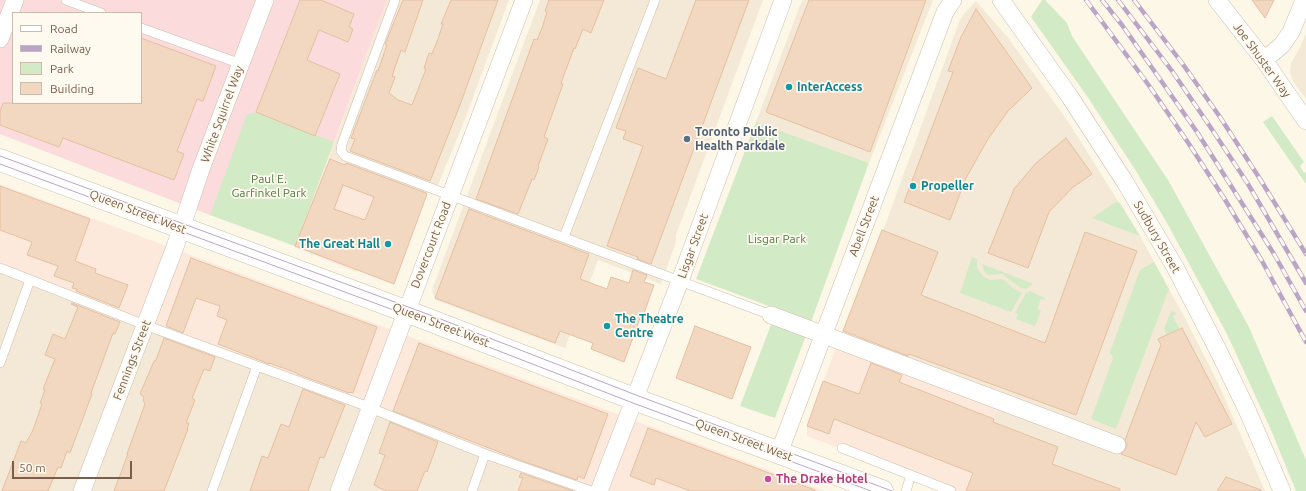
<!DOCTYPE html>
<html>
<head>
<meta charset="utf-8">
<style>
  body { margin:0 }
  #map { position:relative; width:1306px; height:491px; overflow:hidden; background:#fdf7e8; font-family:Ubuntu,sans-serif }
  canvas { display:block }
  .legend { position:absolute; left:12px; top:12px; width:130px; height:92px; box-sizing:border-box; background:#fffaef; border:1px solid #c9bcad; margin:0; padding:5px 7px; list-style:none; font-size:12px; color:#775f4b }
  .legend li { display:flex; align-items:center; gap:8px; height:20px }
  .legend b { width:20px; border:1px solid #c9bcad }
  .scale { position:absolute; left:12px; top:461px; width:120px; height:18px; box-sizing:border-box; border:2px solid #775f4b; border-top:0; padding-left:5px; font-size:12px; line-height:14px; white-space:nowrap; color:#775f4b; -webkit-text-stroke:3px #fffaef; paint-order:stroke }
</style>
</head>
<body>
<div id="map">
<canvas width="1306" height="491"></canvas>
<ul class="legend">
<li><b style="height:5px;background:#fff"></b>Road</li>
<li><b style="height:5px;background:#bba5c7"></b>Railway</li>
<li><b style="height:11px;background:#d2ebc6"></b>Park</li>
<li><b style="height:11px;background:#f2d8c0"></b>Building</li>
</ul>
<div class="scale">50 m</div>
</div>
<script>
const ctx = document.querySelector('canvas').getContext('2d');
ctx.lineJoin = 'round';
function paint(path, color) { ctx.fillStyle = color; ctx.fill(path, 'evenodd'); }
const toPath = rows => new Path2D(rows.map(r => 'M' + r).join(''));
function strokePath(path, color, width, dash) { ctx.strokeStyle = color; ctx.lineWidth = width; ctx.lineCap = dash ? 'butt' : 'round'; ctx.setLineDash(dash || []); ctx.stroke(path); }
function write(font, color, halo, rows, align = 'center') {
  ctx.font = font + ' Ubuntu,sans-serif'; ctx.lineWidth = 3.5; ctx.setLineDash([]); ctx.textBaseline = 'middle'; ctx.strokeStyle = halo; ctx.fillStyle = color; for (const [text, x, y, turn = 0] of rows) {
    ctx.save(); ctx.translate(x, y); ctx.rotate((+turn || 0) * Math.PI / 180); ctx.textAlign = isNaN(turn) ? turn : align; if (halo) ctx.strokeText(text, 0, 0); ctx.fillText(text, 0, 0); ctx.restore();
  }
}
const residential = toPath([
  [387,0,509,0,465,119,438,185,427,194,329,157],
  [540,0,763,0,676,235,676,242,661,284,598,260,565,348,436,300,432,292,433,287],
  [802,0,933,0,869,163,756,122],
  [976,1,1009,39,1069,123,1140,236,1187,322,1218,383,1265,491,965,491,1001,399,840,337,887,220,959,22,963,15],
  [1306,34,1306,99,1293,81,1290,72,1291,63,1298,51],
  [0,266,600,491,0,491]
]);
const commercial = toPath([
  [329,157,392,182,357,272,294,247],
  [0,184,824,491,600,491,0,266],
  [840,337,1001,399,965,491,952,491,807,436,807,426]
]);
const medical = toPath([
  [0,0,387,0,295,246,210,215,0,134],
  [13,13,141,13,141,103,13,103]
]);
const green = toPath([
  [1042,0,1045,0,1067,23,1072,36,1168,180,1249,327,1306,460,1306,491,1296,491,1271,430,1227,334,1167,223,1136,171,1089,99,1031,17],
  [256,112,334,142,295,246,210,215,247,114],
  [1272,116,1304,162,1300,166,1304,173,1306,172,1306,184,1263,122],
  [756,122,869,163,811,322,775,418,740,406,777,309,696,279],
  [1116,202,1120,203,1140,236,1092,218,1111,205],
  [972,257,977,259,977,268,984,277,990,280,1001,279,1004,280,1013,288,1022,293,1011,312,960,293],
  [1154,262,1169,289,1116,429,1091,419,1113,358,1110,352,1140,270],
  [982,264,1029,282,1033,284,1026,289,1021,288,1002,274,988,275,984,271],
  [1030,291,1045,298,1044,300,1041,299,1037,309,1041,311,1035,326,1016,319,1018,314,1015,313,1026,293],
  [1171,311,1177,313,1173,316,1179,329,1167,335,1164,329]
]);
const building = toPath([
  [300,0,321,0,354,14,349,27,353,29,348,42,319,30,307,60,340,74,315,136,256,112,300,0],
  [403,0,423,0,405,52,401,50,392,76,395,77,389,93,398,100,412,105,426,69,424,68,429,53,432,54,438,39,443,24,441,24,451,0,498,0,460,105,430,181,350,151,355,139,351,138,377,70,378,71,387,45,385,44,403,0],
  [549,0,604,0,591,33,583,29,575,49,574,48,561,83,563,84,544,137,548,139,538,166,539,167,534,180,532,179,518,214,476,199,534,39,537,40,542,28,547,12,545,11,549,0],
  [696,0,749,0,651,264,637,259,638,257,607,246,643,146,623,139,626,131,616,128,638,68,666,79,696,0],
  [809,0,926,0,870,152,766,112,809,0],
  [1252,0,1274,0,1265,18,1252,0],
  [976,9,1032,88,1008,111,988,139,966,178,950,220,904,202,953,72,948,71,961,37,976,9],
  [141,38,216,66,203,101,197,99,177,151,184,154,174,180,63,138,59,147,0,125,0,111,3,103,141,103,141,38],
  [1066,138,1092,174,1072,188,1049,212,1028,268,988,253,1014,189,1036,163,1066,138],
  [330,159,345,165,346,163,426,193,427,194,394,284,295,246,330,159],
  [343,185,374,197,365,220,334,209,343,185],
  [0,186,90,219,75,261,96,269,95,273,128,285,119,308,76,291,77,289,72,288,74,283,54,276,58,266,27,255,32,242,0,230,0,186],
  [469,209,589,254,580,279,607,289,611,277,629,283,633,270,647,275,644,282,654,285,642,319,640,318,624,362,591,349,593,343,560,331,555,343,435,298,469,209],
  [882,230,938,252,921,295,1045,343,1085,232,1137,251,1076,415,909,354,908,356,843,331,882,230],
  [191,258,377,327,353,393,350,392,349,393,297,374,297,373,269,363,269,364,259,360,218,344,227,320,217,316,220,306,196,298,183,333,166,326,191,258],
  [72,303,120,322,115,334,113,333,91,393,92,394,70,453,67,451,61,468,58,467,48,491,2,491,21,441,26,443,33,430,42,404,40,403,45,390,43,389,55,359,45,355,53,334,65,339,78,307,71,304,72,303],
  [695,326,751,347,732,399,676,378,695,326],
  [1182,328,1232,424,1205,437,1196,422,1176,475,1121,454,1126,448,1127,444,1125,440,1161,345,1158,339,1182,328],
  [164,338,215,357,210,371,204,369,192,398,195,400,186,423,189,423,187,429,188,429,164,491,114,491,128,454,127,454,145,404,143,400,144,397,140,394,154,361,156,360,164,338],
  [419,343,608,414,584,479,578,476,577,480,525,462,393,411,419,343],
  [871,363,902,375,899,382,994,419,993,422,1058,447,1052,464,1120,489,1120,491,966,491,973,473,834,419,829,434,807,426,823,381,859,394,871,363],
  [303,389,345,405,324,458,320,457,308,491,250,491,262,456,268,458,281,424,289,427,303,389],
  [390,422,438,442,427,472,425,471,417,491,387,491,377,487,377,486,374,485,385,455,379,453,390,422],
  [648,428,815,490,815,491,690,491,656,478,654,485,630,476,648,428],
  [521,473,573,491,518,491,523,478,519,477,521,473],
  [1226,477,1261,490,1261,491,1217,491,1226,477]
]);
const lane = toPath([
  [66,0,101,13],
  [395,0,342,144,341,151,345,156,771,315],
  [141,28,241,64],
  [564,237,655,0],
  [0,268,145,325,358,403,485,454,591,491],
  [0,363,30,280],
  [842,448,951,491],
  [212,491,257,366],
  [472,491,485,454],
  [906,491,911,475]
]);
const street = toPath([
  [1001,0,1070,97,1125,182,1175,267,1219,352,1248,412,1282,491],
  [1217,0,1264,60,1306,121],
  [0,39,15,0],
  [1264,60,1282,45,1291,32,1304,0],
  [771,315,1117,445],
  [779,453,945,12,953,0],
  [82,491,175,247,201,169,265,0],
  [339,491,524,0],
  [599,491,680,281,783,0]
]);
const secondary = toPath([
  [0,160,424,318,634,399,882,491]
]);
const tram = toPath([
  [0,156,438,318,636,395,892,491],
  [0,164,388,308,633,403,871,491]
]);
const rail = toPath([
  [1086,0,1150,87,1187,141,1224,198,1262,261,1306,342],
  [1102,0,1122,25,1197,132,1274,254,1306,311],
  [1118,0,1172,71,1209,125,1248,184,1306,283],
  [1134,0,1182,63,1220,117,1260,179,1306,254]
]);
const markers = [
  [789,87,4,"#0f9aa8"],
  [687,139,4,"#5c6f8a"],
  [913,186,4,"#0f9aa8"],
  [388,244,4,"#0f9aa8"],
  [607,326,4,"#0f9aa8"],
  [768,479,4,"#d1479c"]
];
const streetNames = [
  ["Joe Shuster Way",1262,60,54],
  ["White Squirrel Way",222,114,-70],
  ["Queen Street West",138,212,21],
  ["Abell Street",864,226,-69],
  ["Sudbury Street",1157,237,60],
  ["Dovercourt Road",431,245,-69],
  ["Lisgar Street",693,246,-70],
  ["Queen Street West",441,325,21],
  ["Fennings Street",132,360,-69],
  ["Queen Street West",744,440,20]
];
const cultureNames = [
  ["InterAccess",797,87],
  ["Propeller",921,186],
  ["The Great Hall",380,244,"right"],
  ["The Theatre",615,319],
  ["Centre",615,333]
];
const serviceNames = [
  ["Toronto Public",695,132],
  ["Health Parkdale",695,146]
];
const parkNames = [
  ["Paul E.",269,179],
  ["Garfinkel Park",269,193],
  ["Lisgar Park",777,239]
];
const hotelNames = [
  ["The Drake Hotel",776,479]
];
paint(residential, '#f4e9d6');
paint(commercial, '#fde9dc');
paint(medical, '#fbdbdc');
paint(green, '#d2ebc6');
paint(building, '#f2d8c0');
strokePath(building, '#e5c0a0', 1);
strokePath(lane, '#cfbfad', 10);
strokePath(street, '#cfbfad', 18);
strokePath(secondary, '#d2c0ab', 23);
strokePath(lane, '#fff', 9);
strokePath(street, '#fff', 17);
strokePath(secondary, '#fff', 22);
strokePath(tram, '#bba5c7', 1);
strokePath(rail, '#bba5c7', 4.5);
strokePath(rail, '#fffaef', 3, [9]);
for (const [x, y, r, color] of markers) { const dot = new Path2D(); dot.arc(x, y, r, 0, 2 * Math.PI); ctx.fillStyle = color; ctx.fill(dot); strokePath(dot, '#fffaef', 1.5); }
write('12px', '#775f4b', '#fffaef', streetNames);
write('bold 12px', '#0d838f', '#fffaef', cultureNames, 'left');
write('bold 12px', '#4e5e75', '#fffaef', serviceNames, 'left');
write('12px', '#4f7d43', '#fffaef', parkNames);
write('bold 12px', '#b23c85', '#fffaef', hotelNames, 'left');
</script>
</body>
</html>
